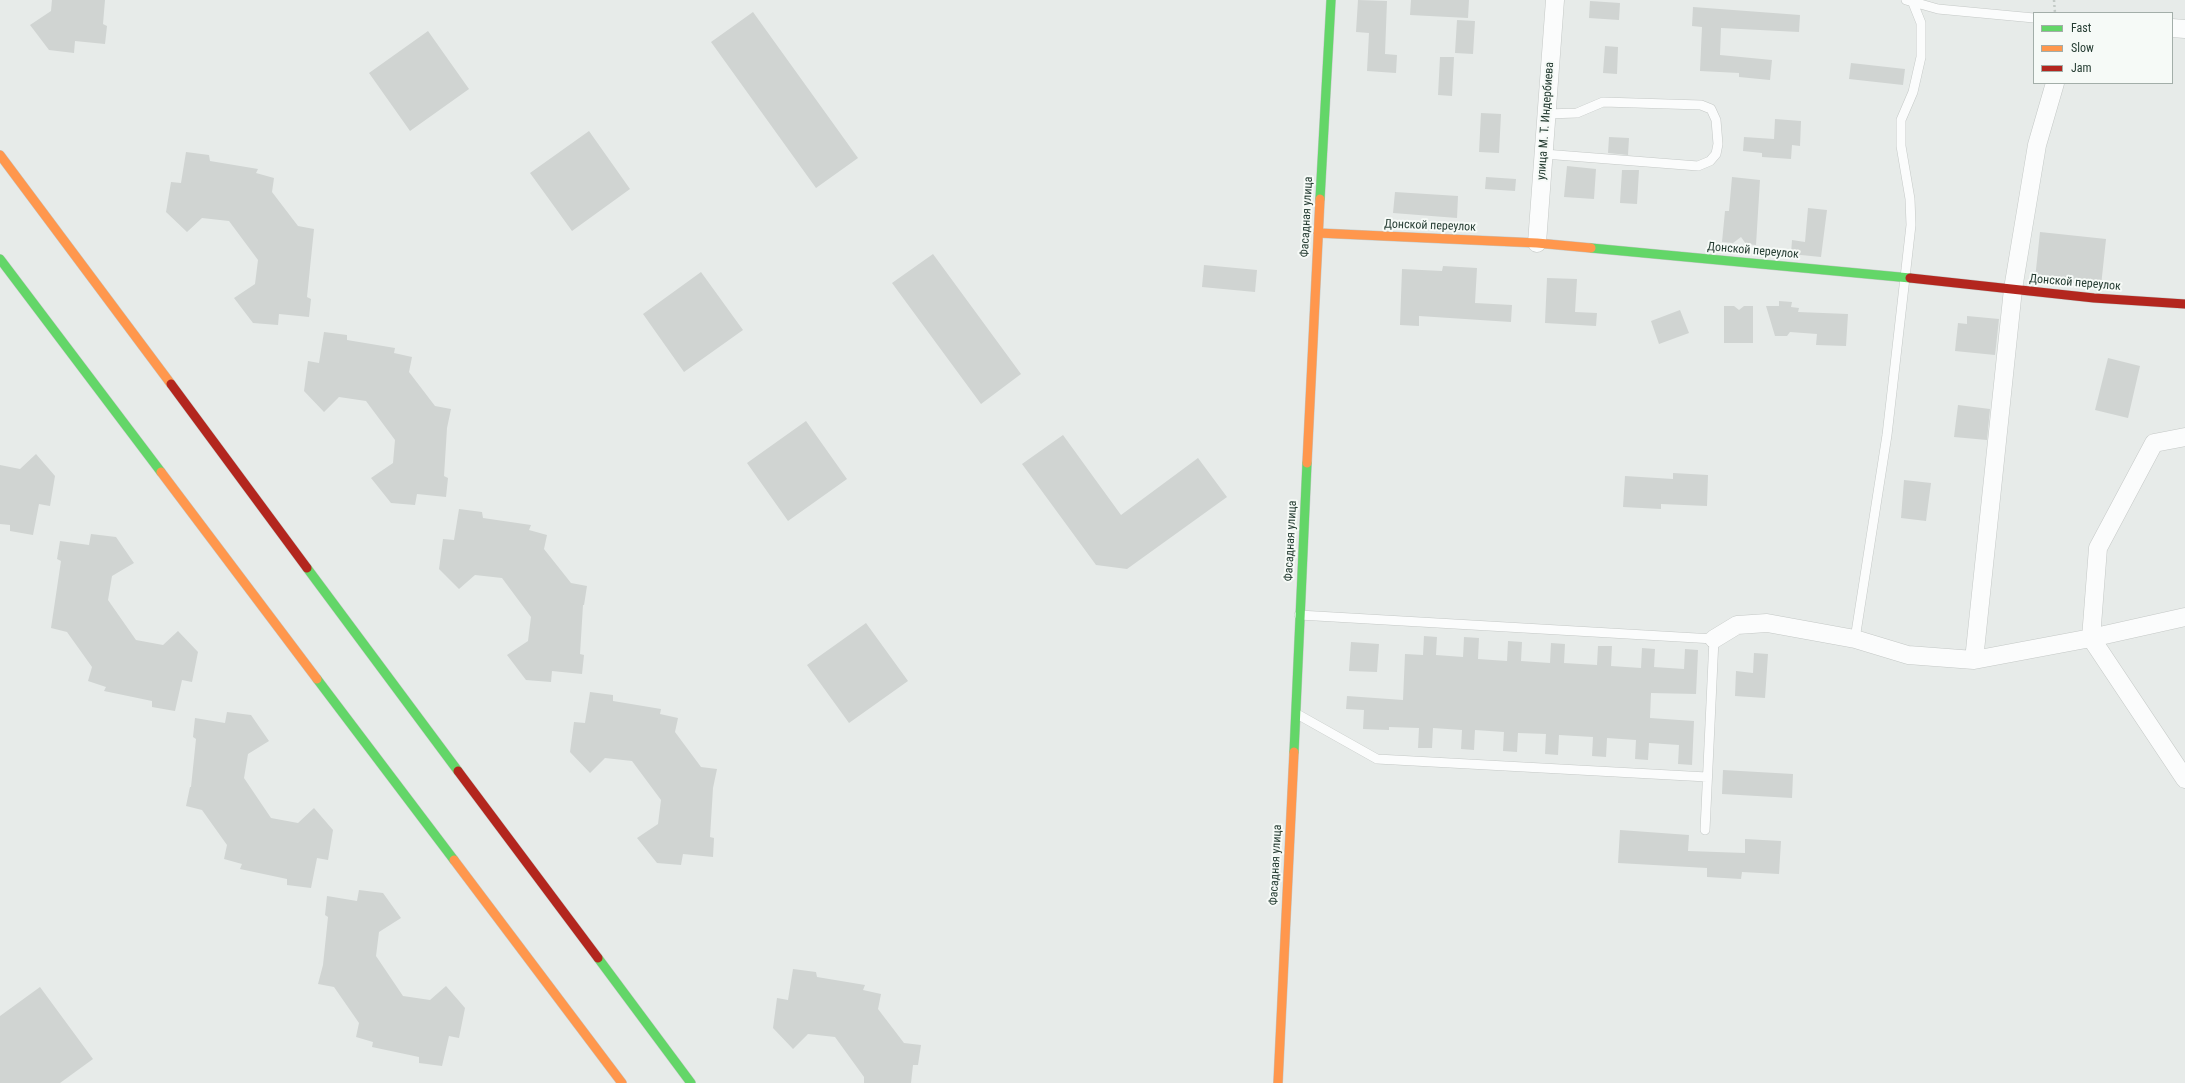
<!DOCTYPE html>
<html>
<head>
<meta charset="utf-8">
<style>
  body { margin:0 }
  #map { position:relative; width:2185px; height:1083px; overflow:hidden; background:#e7ebe9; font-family:"Roboto Condensed",sans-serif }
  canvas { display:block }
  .legend { position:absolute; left:2033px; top:12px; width:140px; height:72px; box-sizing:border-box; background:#f6faf7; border:1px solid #a3aea9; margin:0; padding:5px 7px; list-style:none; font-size:12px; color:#263d33 }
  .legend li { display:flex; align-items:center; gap:8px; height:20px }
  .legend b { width:20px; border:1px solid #a3aea9 }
</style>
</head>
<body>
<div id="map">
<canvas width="2185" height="1083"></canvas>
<ul class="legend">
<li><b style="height:5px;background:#63d668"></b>Fast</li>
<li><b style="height:5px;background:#ff974d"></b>Slow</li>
<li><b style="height:5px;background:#b3261e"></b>Jam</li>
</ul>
</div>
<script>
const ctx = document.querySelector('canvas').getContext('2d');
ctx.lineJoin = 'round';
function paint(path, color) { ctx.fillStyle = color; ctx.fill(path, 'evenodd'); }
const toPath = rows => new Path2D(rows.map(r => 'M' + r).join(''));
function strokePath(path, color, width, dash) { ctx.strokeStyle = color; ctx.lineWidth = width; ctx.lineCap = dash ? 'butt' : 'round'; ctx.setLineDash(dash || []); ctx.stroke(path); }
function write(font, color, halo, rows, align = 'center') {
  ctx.font = font + ' "Roboto Condensed",sans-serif'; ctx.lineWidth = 4; ctx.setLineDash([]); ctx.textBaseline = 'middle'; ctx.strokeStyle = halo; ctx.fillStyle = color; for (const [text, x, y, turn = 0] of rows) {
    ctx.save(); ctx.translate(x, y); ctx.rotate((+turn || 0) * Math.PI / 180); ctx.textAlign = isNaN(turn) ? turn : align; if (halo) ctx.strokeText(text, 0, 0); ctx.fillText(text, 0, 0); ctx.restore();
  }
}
const building = toPath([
  [52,0,105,0,103,24,107,26,105,44,75,41,74,53,49,50,30,25,51,11],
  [1358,0,1387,1,1385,54,1397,55,1396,73,1367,71,1369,33,1356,32],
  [1411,0,1469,0,1468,18,1410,15],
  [1590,1,1620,3,1619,20,1589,18],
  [1693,7,1800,15,1799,32,1721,28,1720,55,1772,60,1770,80,1739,77,1739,73,1700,71,1702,27,1692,26],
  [753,12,858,158,816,188,711,42],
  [1457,20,1475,21,1473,54,1455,53],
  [428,31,469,89,410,131,369,73],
  [1605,46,1618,47,1617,74,1603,73],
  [1440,57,1454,57,1452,96,1438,95],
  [1851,63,1905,69,1903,85,1849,79],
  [1481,113,1501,114,1499,153,1479,152],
  [1775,119,1801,121,1800,146,1792,145,1791,159,1762,157,1762,153,1743,151,1744,137,1774,139],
  [589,131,630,189,572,231,530,173],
  [1609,137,1629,138,1628,155,1608,153],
  [186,152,209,155,210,161,258,169,256,173,274,178,272,192,298,226,314,229,307,297,311,299,309,317,279,314,278,325,253,323,234,298,255,284,258,260,229,221,202,218,187,232,166,212,171,182,181,183],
  [1567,166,1596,169,1594,199,1564,197],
  [1622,170,1639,170,1637,204,1620,203],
  [1486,177,1516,179,1515,191,1485,189],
  [1732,177,1760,180,1756,245,1746,244,1741,237,1733,243,1722,242,1725,211,1729,211],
  [1395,192,1458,196,1457,218,1393,213],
  [1808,208,1827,210,1821,257,1791,254,1792,240,1805,242],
  [2040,232,2106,239,2101,286,2035,279],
  [933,254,1021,374,981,404,892,283],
  [1204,265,1257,270,1255,292,1202,287],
  [1443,266,1477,268,1475,303,1512,305,1511,322,1419,316,1419,326,1400,325,1402,269,1442,271],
  [701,272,743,330,684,372,643,314],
  [1547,278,1577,279,1575,312,1597,313,1596,326,1545,323],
  [1779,301,1792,302,1791,307,1799,308,1798,312,1848,314,1846,346,1816,345,1817,334,1790,332,1787,336,1775,336,1766,306,1779,306],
  [1724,306,1734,306,1739,310,1744,306,1753,306,1753,343,1724,343],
  [1680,310,1689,333,1659,344,1651,321],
  [1967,316,1999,319,1995,355,1955,351,1958,323,1967,324],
  [324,332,347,335,347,340,395,348,394,353,412,357,409,372,435,406,451,409,447,428,444,476,448,478,446,497,417,494,415,505,391,503,371,478,393,463,395,440,366,401,339,397,324,412,304,391,308,361,319,363],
  [2108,358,2140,366,2128,418,2095,410],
  [1958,405,1990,409,1987,440,1954,437],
  [806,421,847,479,788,521,747,463],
  [1063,435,1121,515,1198,458,1227,497,1127,569,1096,565,1022,464],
  [36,454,55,476,50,506,39,504,33,535,10,531,10,525,0,524,0,465,20,469],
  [1673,473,1708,475,1707,506,1661,504,1661,509,1623,507,1625,476,1673,479],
  [1904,480,1931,483,1926,521,1901,518],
  [459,509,482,512,483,518,531,525,529,530,547,535,544,549,571,583,587,586,584,605,583,605,580,654,584,655,582,674,552,671,551,682,526,680,507,655,528,641,531,617,502,578,475,575,459,589,439,569,443,539,454,540],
  [91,534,116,537,134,563,112,576,108,600,136,640,163,645,178,631,198,652,192,682,182,680,175,711,152,707,152,701,104,691,106,687,88,681,92,667,67,632,51,628,61,561,57,559,60,541,89,545],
  [866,623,908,681,849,723,807,665],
  [1424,636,1437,637,1436,655,1463,657,1464,637,1479,638,1478,659,1507,661,1508,641,1522,642,1521,661,1550,663,1551,643,1565,644,1564,663,1597,665,1598,646,1612,646,1611,666,1641,668,1642,648,1655,649,1654,667,1684,669,1685,649,1698,650,1696,694,1651,693,1650,718,1694,721,1692,765,1678,764,1679,745,1649,743,1648,760,1635,759,1636,740,1607,738,1606,757,1592,756,1593,737,1559,735,1558,755,1545,754,1546,734,1518,733,1517,752,1503,751,1504,732,1475,730,1474,750,1461,749,1462,730,1433,728,1432,748,1418,748,1419,728,1389,727,1389,730,1363,729,1364,710,1346,709,1347,696,1403,700,1405,654,1423,655],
  [1351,642,1379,644,1377,672,1349,671],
  [1754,653,1768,654,1765,698,1735,696,1736,671,1753,673],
  [590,692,613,695,613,701,661,709,660,714,678,718,675,732,701,767,717,769,713,788,710,837,714,838,713,857,683,854,681,865,657,863,637,838,658,824,661,800,632,761,605,758,590,773,570,752,574,722,585,723],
  [227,712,251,715,269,741,248,754,244,778,271,818,298,823,314,808,333,830,328,860,317,858,311,888,287,885,287,879,240,869,242,864,224,859,227,845,202,810,186,806,190,787,191,787,196,739,193,737,195,718,225,723],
  [1723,770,1793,774,1792,798,1722,794],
  [1620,830,1689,835,1688,851,1745,853,1745,839,1781,841,1779,874,1742,872,1741,879,1707,877,1707,868,1618,863],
  [359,890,383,893,401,918,379,932,376,956,403,996,430,1000,446,986,465,1008,459,1038,449,1036,442,1066,419,1063,419,1057,372,1047,373,1042,356,1037,359,1023,334,987,318,984,323,965,328,917,325,915,327,896,357,901],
  [793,969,816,972,817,977,865,985,863,990,881,994,878,1009,904,1043,921,1045,918,1065,913,1065,911,1083,864,1083,864,1077,835,1037,808,1034,793,1049,773,1028,777,998,788,1000],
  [40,987,93,1059,60,1083,0,1083,0,1016]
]);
const path = toPath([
  [2054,0,2055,13]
]);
const lane = toPath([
  [1906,0,1938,9,2034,18],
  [1544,154,1698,166,1710,161,1716,154,1718,144,1716,120,1711,109,1701,105,1603,102,1577,113,1547,114],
  [1299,615,1714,639,1705,830],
  [1855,639,1887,435,1911,225,1910,199,1901,146,1901,120,1913,92,1921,57,1921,23,1913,3],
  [1297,714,1377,759,1707,777]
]);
const street = toPath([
  [2172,28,2185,29],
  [1537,243,1555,0],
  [2185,437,2154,443,2098,548,2091,638,2185,617],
  [1714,639,1737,625,1767,623,1855,639,1908,655,1974,660,2013,289,2037,145,2055,83],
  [1974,660,2091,638,2185,779]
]);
const fast = toPath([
  [1320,199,1331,0],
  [1591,248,1910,278],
  [0,259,161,472],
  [307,568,458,771],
  [317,679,454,860],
  [1294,752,1307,463],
  [598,958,691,1083]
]);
const slow = toPath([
  [0,155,171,384],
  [1318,233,1537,243,1591,248],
  [1307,463,1320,199],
  [161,472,317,679],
  [454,860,622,1083],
  [1278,1083,1294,752]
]);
const jam = toPath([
  [1910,278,2094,298,2185,304],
  [171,384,307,568],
  [458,771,598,958]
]);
const streetNames = [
  ["улица М. Т. Индербиева",1546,121,-86],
  ["Фасадная улица",1307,217,-87],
  ["Донской переулок",1430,226,2],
  ["Донской переулок",1753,251,5],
  ["Донской переулок",2075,283,5],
  ["Фасадная улица",1291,541,-87],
  ["Фасадная улица",1276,865,-87]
];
paint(building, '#d0d4d2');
strokePath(lane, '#c4c8c6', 10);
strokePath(street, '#c4c8c6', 19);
strokePath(fast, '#c3c8c6', 10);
strokePath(slow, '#c3c8c6', 10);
strokePath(jam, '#c3c8c6', 10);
strokePath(path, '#c3cac6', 2.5, [2, 3]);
strokePath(lane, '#fbfcfc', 9);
strokePath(street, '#fbfcfc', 18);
strokePath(fast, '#63d668', 9);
strokePath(slow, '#ff974d', 9);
strokePath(jam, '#b3261e', 9);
write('12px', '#263d33', '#f6faf7', streetNames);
</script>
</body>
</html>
